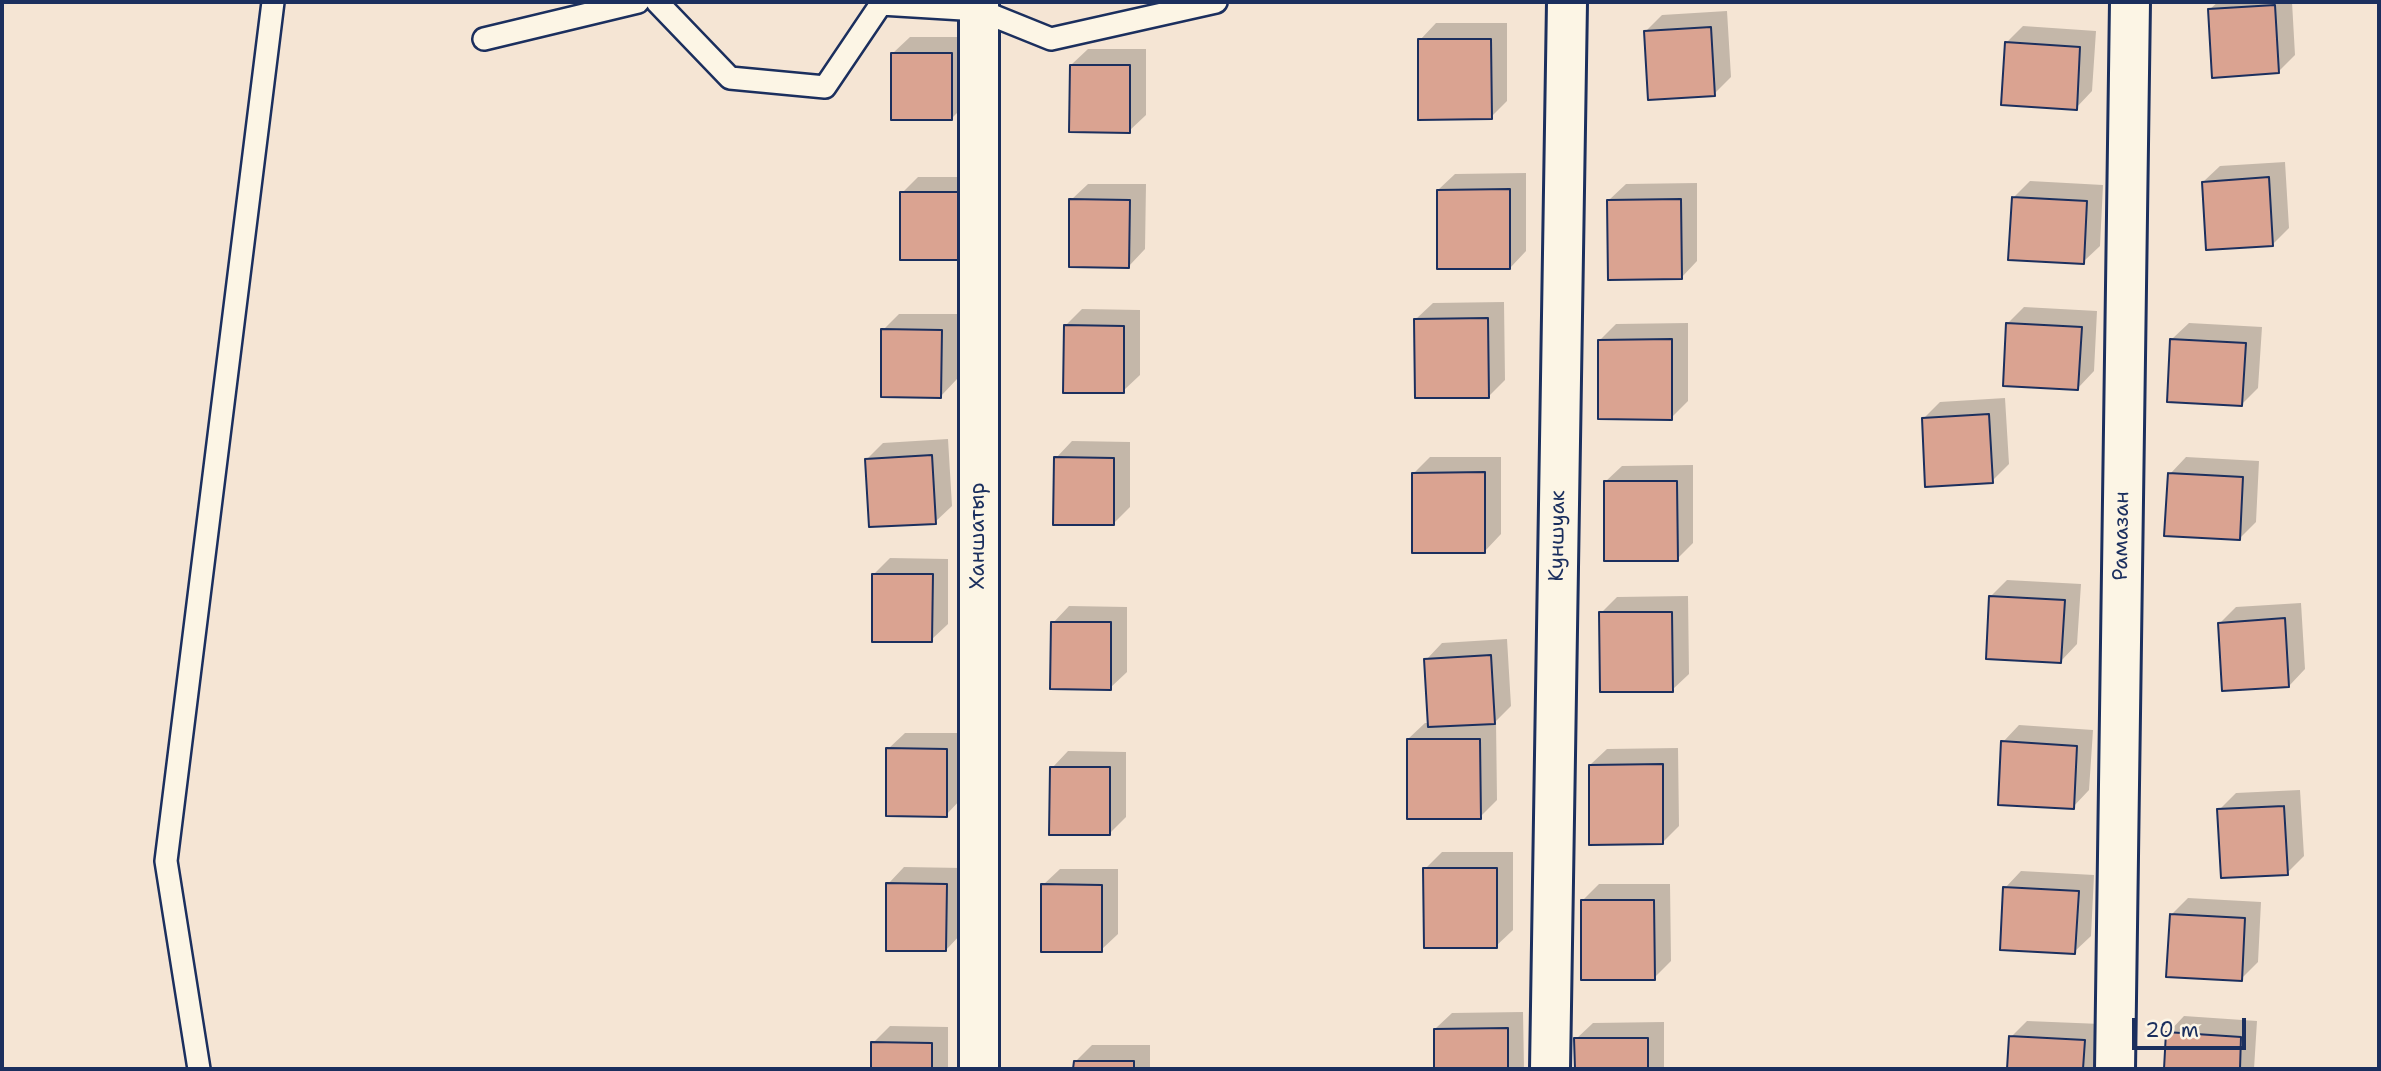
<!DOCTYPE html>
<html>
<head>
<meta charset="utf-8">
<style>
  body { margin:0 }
  #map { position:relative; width:2381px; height:1071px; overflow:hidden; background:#f5e5d4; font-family:"Shantell Sans",sans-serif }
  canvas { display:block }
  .frame { position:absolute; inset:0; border:4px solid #1b2f5e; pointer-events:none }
  .scale { position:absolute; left:2132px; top:1018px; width:114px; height:32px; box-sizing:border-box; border:4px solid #1b2f5e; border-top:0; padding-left:9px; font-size:21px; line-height:24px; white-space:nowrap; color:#1b2f5e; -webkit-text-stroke:5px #fcf5e5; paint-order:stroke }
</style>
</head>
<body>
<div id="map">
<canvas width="2381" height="1071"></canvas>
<div class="frame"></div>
<div class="scale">20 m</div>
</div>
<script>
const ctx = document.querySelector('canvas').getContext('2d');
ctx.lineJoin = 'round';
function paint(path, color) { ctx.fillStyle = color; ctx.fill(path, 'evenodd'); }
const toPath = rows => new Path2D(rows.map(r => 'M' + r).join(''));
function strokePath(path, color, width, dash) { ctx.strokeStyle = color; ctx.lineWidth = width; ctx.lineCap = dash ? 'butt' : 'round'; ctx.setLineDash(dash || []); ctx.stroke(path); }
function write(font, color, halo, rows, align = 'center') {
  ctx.font = font + ' "Shantell Sans",sans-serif'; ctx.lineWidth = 5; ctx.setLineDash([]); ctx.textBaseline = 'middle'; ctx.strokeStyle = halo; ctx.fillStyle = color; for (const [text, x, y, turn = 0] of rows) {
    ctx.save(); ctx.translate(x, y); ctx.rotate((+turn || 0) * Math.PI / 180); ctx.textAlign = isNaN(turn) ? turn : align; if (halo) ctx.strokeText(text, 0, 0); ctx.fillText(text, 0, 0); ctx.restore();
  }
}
const shadow = toPath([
  [2218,2,2292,2,2295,55,2278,72,2210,9],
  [1727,11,1731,77,1714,94,1646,31,1662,15],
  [1436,23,1507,23,1507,101,1491,117,1420,40],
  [2023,26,2096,31,2092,91,2076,108,2006,43],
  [910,37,968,37,968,102,951,119,893,53],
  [1088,49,1146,49,1146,115,1129,131,1071,65],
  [2285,162,2289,228,2272,245,2203,182,2220,166],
  [1526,173,1526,251,1510,268,1438,190,1455,174],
  [918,177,976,177,976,242,902,193],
  [2030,181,2103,185,2100,246,2083,262,2014,197],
  [1697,183,1697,261,1681,278,1609,200,1626,184],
  [1088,184,1146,184,1145,249,1129,266,1071,200],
  [1504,302,1505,380,1488,397,1416,319,1433,303],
  [2024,307,2097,311,2094,371,2078,388,2008,323],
  [1082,309,1140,310,1140,375,1123,391,1065,326],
  [899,314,958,314,957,379,941,396,883,330],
  [1688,323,1688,401,1671,418,1600,340,1616,324],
  [2189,323,2262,327,2258,388,2242,404,2172,339],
  [2005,398,2009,464,1992,481,1923,419,1940,402],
  [948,439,952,506,935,522,867,459,883,443],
  [1072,441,1130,442,1130,507,1113,524,1056,458],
  [1430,457,1501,457,1501,534,1485,551,1413,474],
  [2186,457,2259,461,2256,522,2239,539,2170,474],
  [1693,465,1693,543,1677,559,1605,482,1622,466],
  [890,558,948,559,948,624,931,640,873,575],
  [2007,580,2081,584,2077,644,2061,661,1991,596],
  [1688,596,1689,674,1672,690,1601,613,1617,597],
  [2301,603,2305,669,2289,686,2220,623,2236,607],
  [1069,606,1127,607,1127,672,1110,688,1053,623],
  [1507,639,1511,706,1496,721,1497,800,1480,817,1408,739,1425,723,1430,723,1426,660,1442,643],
  [2019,725,2093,730,2089,790,2073,807,2003,742],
  [905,733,963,733,962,798,946,815,888,749],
  [1678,748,1679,826,1662,843,1590,765,1607,749],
  [1068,751,1126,752,1126,817,1110,833,1052,768],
  [2300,790,2304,856,2287,873,2219,810,2236,793],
  [1442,852,1513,852,1513,930,1496,946,1425,869],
  [904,867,963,868,962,933,946,950,888,884],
  [1060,869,1118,869,1118,934,1101,950,1043,885],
  [2021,871,2094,875,2091,936,2074,952,2005,888],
  [1599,884,1670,884,1671,961,1654,978,1582,901],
  [2188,898,2261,902,2258,962,2241,979,2171,915],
  [1523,1012,1524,1069,1436,1069,1435,1029,1452,1013],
  [2184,1016,2257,1021,2254,1069,2166,1069,2168,1033],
  [2027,1021,2101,1024,2098,1069,2009,1069,2011,1037],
  [1664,1022,1664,1069,1576,1069,1576,1039,1593,1023],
  [890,1026,948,1027,948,1069,873,1069,873,1043],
  [1092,1045,1150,1045,1150,1069,1075,1069,1075,1062]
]);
const building = toPath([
  [2275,5,2279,73,2212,78,2208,9,2275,5],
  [1711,27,1715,96,1648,100,1644,31,1711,27],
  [1418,39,1491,39,1492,119,1418,120,1418,39],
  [2005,42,2080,47,2077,110,2001,105,2005,42],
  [891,53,952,53,952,120,891,120,891,53],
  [1070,65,1130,65,1130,133,1069,132,1070,65],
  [2269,177,2273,246,2206,250,2202,182,2269,177],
  [1510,189,1510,269,1437,269,1437,190,1510,189],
  [900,192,961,192,961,260,900,260,900,192],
  [2012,197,2087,201,2084,264,2008,260,2012,197],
  [1069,199,1130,200,1129,268,1069,267,1069,199],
  [1681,199,1682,279,1608,280,1607,200,1681,199],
  [1488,318,1489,398,1415,398,1414,319,1488,318],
  [2006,323,2082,327,2078,390,2003,386,2006,323],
  [1064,325,1124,326,1124,393,1063,393,1064,325],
  [881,329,942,330,941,398,881,397,881,329],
  [1672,339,1672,420,1598,419,1598,340,1672,339],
  [2170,339,2246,343,2242,406,2167,402,2170,339],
  [1989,414,1993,483,1925,487,1922,418,1989,414],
  [932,455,936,524,869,527,865,459,932,455],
  [1054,457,1114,458,1114,525,1053,525,1054,457],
  [1485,472,1485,553,1412,553,1412,473,1485,472],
  [2168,473,2243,477,2240,540,2164,536,2168,473],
  [1604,481,1677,481,1678,561,1604,561,1604,481],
  [872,574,933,574,932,642,872,642,872,574],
  [1989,596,2065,600,2061,663,1986,659,1989,596],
  [1599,612,1672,612,1673,692,1600,692,1599,612],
  [2285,618,2289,687,2222,691,2218,623,2285,618],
  [1051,622,1111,622,1111,690,1050,689,1051,622],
  [1491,655,1495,724,1428,727,1424,659,1491,655],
  [1407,739,1480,739,1481,819,1407,819,1407,739],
  [2001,741,2077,746,2074,809,1998,805,2001,741],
  [886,748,947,749,947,817,886,816,886,748],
  [1663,764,1663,844,1589,845,1589,765,1663,764],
  [1050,767,1110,767,1110,835,1049,835,1050,767],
  [2284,806,2288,875,2221,878,2217,809,2284,806],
  [1423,868,1497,868,1497,948,1424,948,1423,868],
  [886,883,947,884,946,951,886,951,886,883],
  [1041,884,1102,885,1102,952,1041,952,1041,884],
  [2003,887,2079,891,2075,954,2000,950,2003,887],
  [1581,900,1654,900,1655,980,1581,980,1581,900],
  [2170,914,2245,918,2242,981,2166,977,2170,914],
  [1508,1028,1508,1069,1434,1069,1434,1029,1508,1028],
  [2166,1032,2241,1037,2240,1069,2164,1069,2166,1032],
  [2009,1036,2085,1040,2083,1069,2007,1069,2009,1036],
  [1574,1038,1648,1038,1648,1069,1575,1069,1574,1038],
  [871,1042,932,1043,932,1069,871,1069,871,1042],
  [1074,1061,1134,1061,1134,1069,1073,1069,1074,1061]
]);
const service = toPath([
  [657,2,730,78,825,87,881,4,979,10,1051,39,1216,2],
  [484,39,638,2],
  [199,1069,166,861,273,2]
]);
const minor = toPath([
  [979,1069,979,2],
  [1550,1069,1567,2],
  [2115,1069,2130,2]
]);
const streetNames = [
  ["Ханшатыр",979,536,-90],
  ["Куншуак",1558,536,-89],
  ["Рамазан",2122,536,-89]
];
paint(shadow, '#0003');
paint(building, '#daa391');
strokePath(building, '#1b2f5e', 2);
strokePath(service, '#1b2f5e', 26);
strokePath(minor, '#1b2f5e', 44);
strokePath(service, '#fcf5e5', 21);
strokePath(minor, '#fcf5e5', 38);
write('21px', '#1b2f5e', '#fcf5e5', streetNames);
</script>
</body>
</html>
